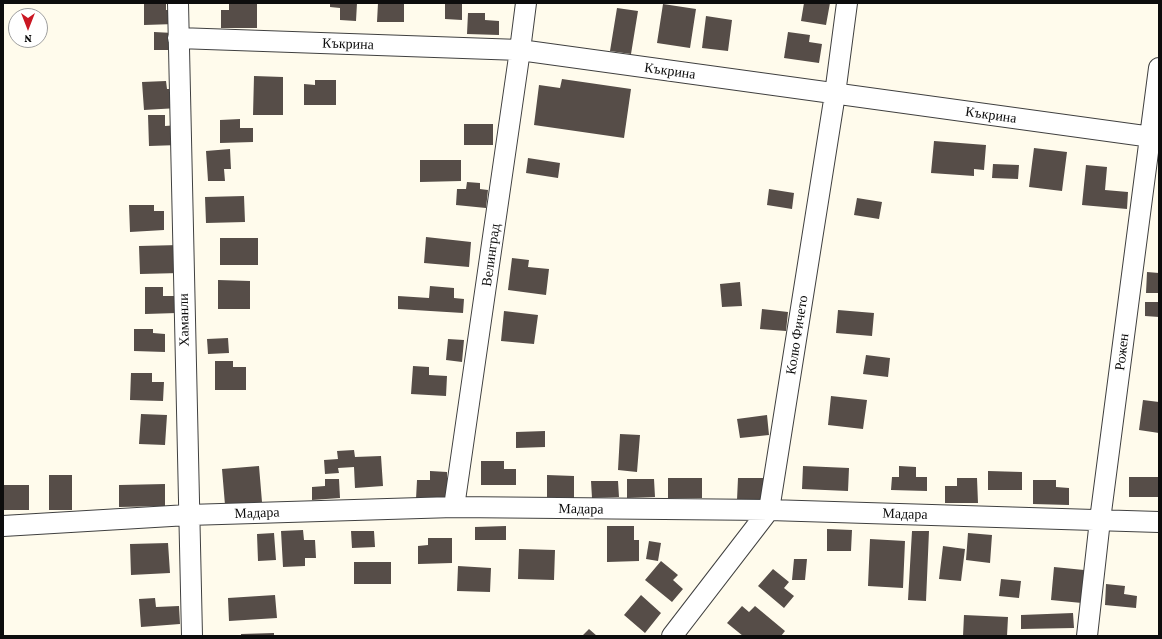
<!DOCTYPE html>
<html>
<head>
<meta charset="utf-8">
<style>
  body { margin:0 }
  #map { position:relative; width:1162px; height:639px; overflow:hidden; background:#fffbec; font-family:"Crimson Pro",serif }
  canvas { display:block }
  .frame { position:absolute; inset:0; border:4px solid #0d0d0d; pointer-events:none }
  .north { position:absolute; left:8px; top:8px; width:40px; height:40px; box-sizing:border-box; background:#fff; border:1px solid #9e9e9e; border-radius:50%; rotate:180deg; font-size:11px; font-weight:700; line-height:16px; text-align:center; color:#0d0d0d }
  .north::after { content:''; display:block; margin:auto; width:14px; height:18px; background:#ca1723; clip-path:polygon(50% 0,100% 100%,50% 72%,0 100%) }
</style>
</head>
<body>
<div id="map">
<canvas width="1162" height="639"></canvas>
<div class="frame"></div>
<div class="north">N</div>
</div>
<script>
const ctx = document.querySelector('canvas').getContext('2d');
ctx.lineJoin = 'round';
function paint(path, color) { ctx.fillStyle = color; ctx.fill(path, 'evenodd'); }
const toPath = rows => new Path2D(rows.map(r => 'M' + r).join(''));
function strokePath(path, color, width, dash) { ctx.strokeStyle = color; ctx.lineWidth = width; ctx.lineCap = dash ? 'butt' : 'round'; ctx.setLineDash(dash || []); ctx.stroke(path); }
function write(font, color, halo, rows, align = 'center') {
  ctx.font = font + ' "Crimson Pro",serif'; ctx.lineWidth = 4; ctx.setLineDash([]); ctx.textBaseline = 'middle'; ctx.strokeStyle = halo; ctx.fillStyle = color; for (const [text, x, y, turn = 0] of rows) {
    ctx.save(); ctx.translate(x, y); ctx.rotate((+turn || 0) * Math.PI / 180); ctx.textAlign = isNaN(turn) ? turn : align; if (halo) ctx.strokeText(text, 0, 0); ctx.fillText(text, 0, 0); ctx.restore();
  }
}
const building = toPath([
  [144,3,166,3,166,10,175,10,175,24,144,25],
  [229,3,257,3,257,28,221,28,221,10,229,10],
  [330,3,357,3,356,21,340,20,340,8,330,7],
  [378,3,404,3,404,22,377,22],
  [445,3,462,3,462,20,445,19],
  [804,3,830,3,826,25,801,21],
  [663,4,696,9,690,48,657,43],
  [617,8,638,11,631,54,610,51],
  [468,13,485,13,485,20,499,21,499,35,467,34],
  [706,16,732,20,728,51,702,48],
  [154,32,173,33,173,50,154,50],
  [788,32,810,35,809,42,822,44,819,63,784,58],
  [254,76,283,77,283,115,253,115],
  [562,79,631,89,624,138,534,125,539,85,560,88],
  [315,80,336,80,336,105,304,105,304,84,315,85],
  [166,81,167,89,177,89,178,108,144,110,142,82],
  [148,115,165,115,165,126,179,125,179,145,149,146],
  [240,119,240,128,253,128,253,142,220,143,220,120],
  [464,124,493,124,493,145,464,145],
  [934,141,986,145,984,170,974,169,974,176,931,173],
  [1034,148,1067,152,1062,191,1029,187],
  [230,149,231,169,224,169,225,181,208,181,206,151],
  [528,158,560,163,558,178,526,173],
  [420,160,461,160,461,181,420,182],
  [993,164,1019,165,1018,179,992,178],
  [1086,165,1107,167,1105,190,1128,192,1127,209,1082,205],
  [467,182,480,183,480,189,488,190,486,208,456,205,457,189,466,189],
  [769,189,794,193,792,209,767,205],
  [244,196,245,222,206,223,205,197],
  [857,198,882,202,879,219,854,215],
  [129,205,154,205,154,211,164,211,164,230,130,232],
  [426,237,471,242,469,267,424,263],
  [220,238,258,238,258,265,220,265],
  [179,245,180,273,140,274,139,246],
  [512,258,529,260,528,267,549,269,546,295,508,290],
  [1147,272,1159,273,1159,293,1146,293],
  [218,280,250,281,250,309,218,309],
  [740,282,742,306,722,307,720,284],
  [430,286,454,288,454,298,464,299,463,313,398,309,398,296,429,298],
  [145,287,163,287,163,296,176,296,177,313,145,314],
  [1145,302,1159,302,1159,317,1145,316],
  [762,309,788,312,786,331,760,329],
  [838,310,874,313,872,336,836,333],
  [504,311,538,315,534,344,501,341],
  [134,329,153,329,153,333,165,334,165,352,134,351],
  [228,338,229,353,208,354,207,339],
  [448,339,464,340,462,362,446,360],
  [866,355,890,358,888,377,863,374],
  [215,361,233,361,233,367,246,367,246,390,215,390],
  [413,366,429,367,429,375,447,376,446,396,411,394],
  [131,373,152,373,152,382,164,382,163,401,130,400],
  [831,396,867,400,863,429,828,425],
  [1143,400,1159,402,1159,433,1139,430],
  [141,414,167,415,165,445,139,444],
  [767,415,769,435,740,438,737,419],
  [545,431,545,447,516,448,516,432],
  [620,434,640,435,637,472,618,470],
  [354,450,355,457,381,456,383,486,355,488,354,467,338,468,339,473,325,474,324,460,338,459,337,451],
  [481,461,504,461,504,469,516,469,516,485,481,485],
  [259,466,262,502,225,505,222,469],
  [803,466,849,468,848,491,802,489],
  [899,466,916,467,916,477,927,477,927,491,891,490,892,477,899,477],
  [430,471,447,472,447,499,416,499,417,480,430,480],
  [988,471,1022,472,1022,490,988,490],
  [49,475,72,475,72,510,49,510],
  [547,475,574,476,574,498,547,497],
  [1129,477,1158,477,1158,497,1129,497],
  [668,478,702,478,702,498,668,498],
  [738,478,768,478,768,501,737,500],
  [957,478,977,478,978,503,945,503,945,486,957,486],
  [325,479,339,479,340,498,312,500,312,487,325,486],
  [627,479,654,479,655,497,627,498],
  [1033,480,1056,480,1056,487,1069,488,1069,505,1033,504],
  [591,481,618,481,619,497,592,498],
  [165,484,165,506,119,507,119,485],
  [3,485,29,485,29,510,3,510],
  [506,526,506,540,475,540,475,527],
  [607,526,634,526,634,540,639,540,639,561,607,562],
  [827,529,852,530,851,551,827,551],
  [303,530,304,540,315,540,316,558,305,558,305,566,283,567,281,531],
  [351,531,374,531,375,547,352,548],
  [912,531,929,531,926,601,908,600],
  [274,533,276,560,258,561,257,534],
  [968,533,992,535,990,563,966,560],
  [428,538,452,538,452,563,418,564,418,546,428,545],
  [870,539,905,541,903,588,868,586],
  [649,541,661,543,658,561,646,559],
  [168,543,170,573,131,575,130,544],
  [943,546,965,549,961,581,939,579],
  [519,549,555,550,554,580,518,579],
  [794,559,807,559,805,580,792,580],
  [661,561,678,575,673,580,683,589,672,602,645,580],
  [354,562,391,562,391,584,354,584],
  [458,566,491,568,490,592,457,591],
  [1054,567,1084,570,1082,603,1051,600],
  [773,569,789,582,784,588,794,596,784,608,758,586],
  [1001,579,1021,581,1019,598,999,596],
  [1106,584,1125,586,1124,594,1137,596,1136,608,1105,605],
  [275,595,277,618,229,621,228,598],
  [641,595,661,613,645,633,624,615],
  [155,598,156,607,179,606,180,624,141,627,139,599],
  [742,606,749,612,755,606,785,631,781,636,743,636,727,623],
  [1073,613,1074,628,1021,629,1021,615],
  [964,615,1008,617,1007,636,963,636],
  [589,629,597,636,582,636],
  [274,633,274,636,241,636,241,634]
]);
const minor = toPath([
  [178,3,192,636],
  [178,38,520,50,1159,138],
  [454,507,520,50,526,3],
  [3,526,188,515,454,507,769,510,1159,522],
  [672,636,769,510,835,94,847,3],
  [1087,636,1100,520,1159,68]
]);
const streetNames = [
  ["Къкрина",348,44,2],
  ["Къкрина",670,71,8],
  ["Къкрина",991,115,8],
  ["Велинград",491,255,-82],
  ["Хаманли",184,320,-91],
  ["Колю Фичето",797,335,-81],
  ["Рожен",1122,352,-83],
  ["Мадара",581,509,1],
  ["Мадара",257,513,-2],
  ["Мадара",905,514,2]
];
paint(building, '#564d48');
strokePath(minor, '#404040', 22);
strokePath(minor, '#fff', 20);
write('14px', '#0d0d0d', '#fff', streetNames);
</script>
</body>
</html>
